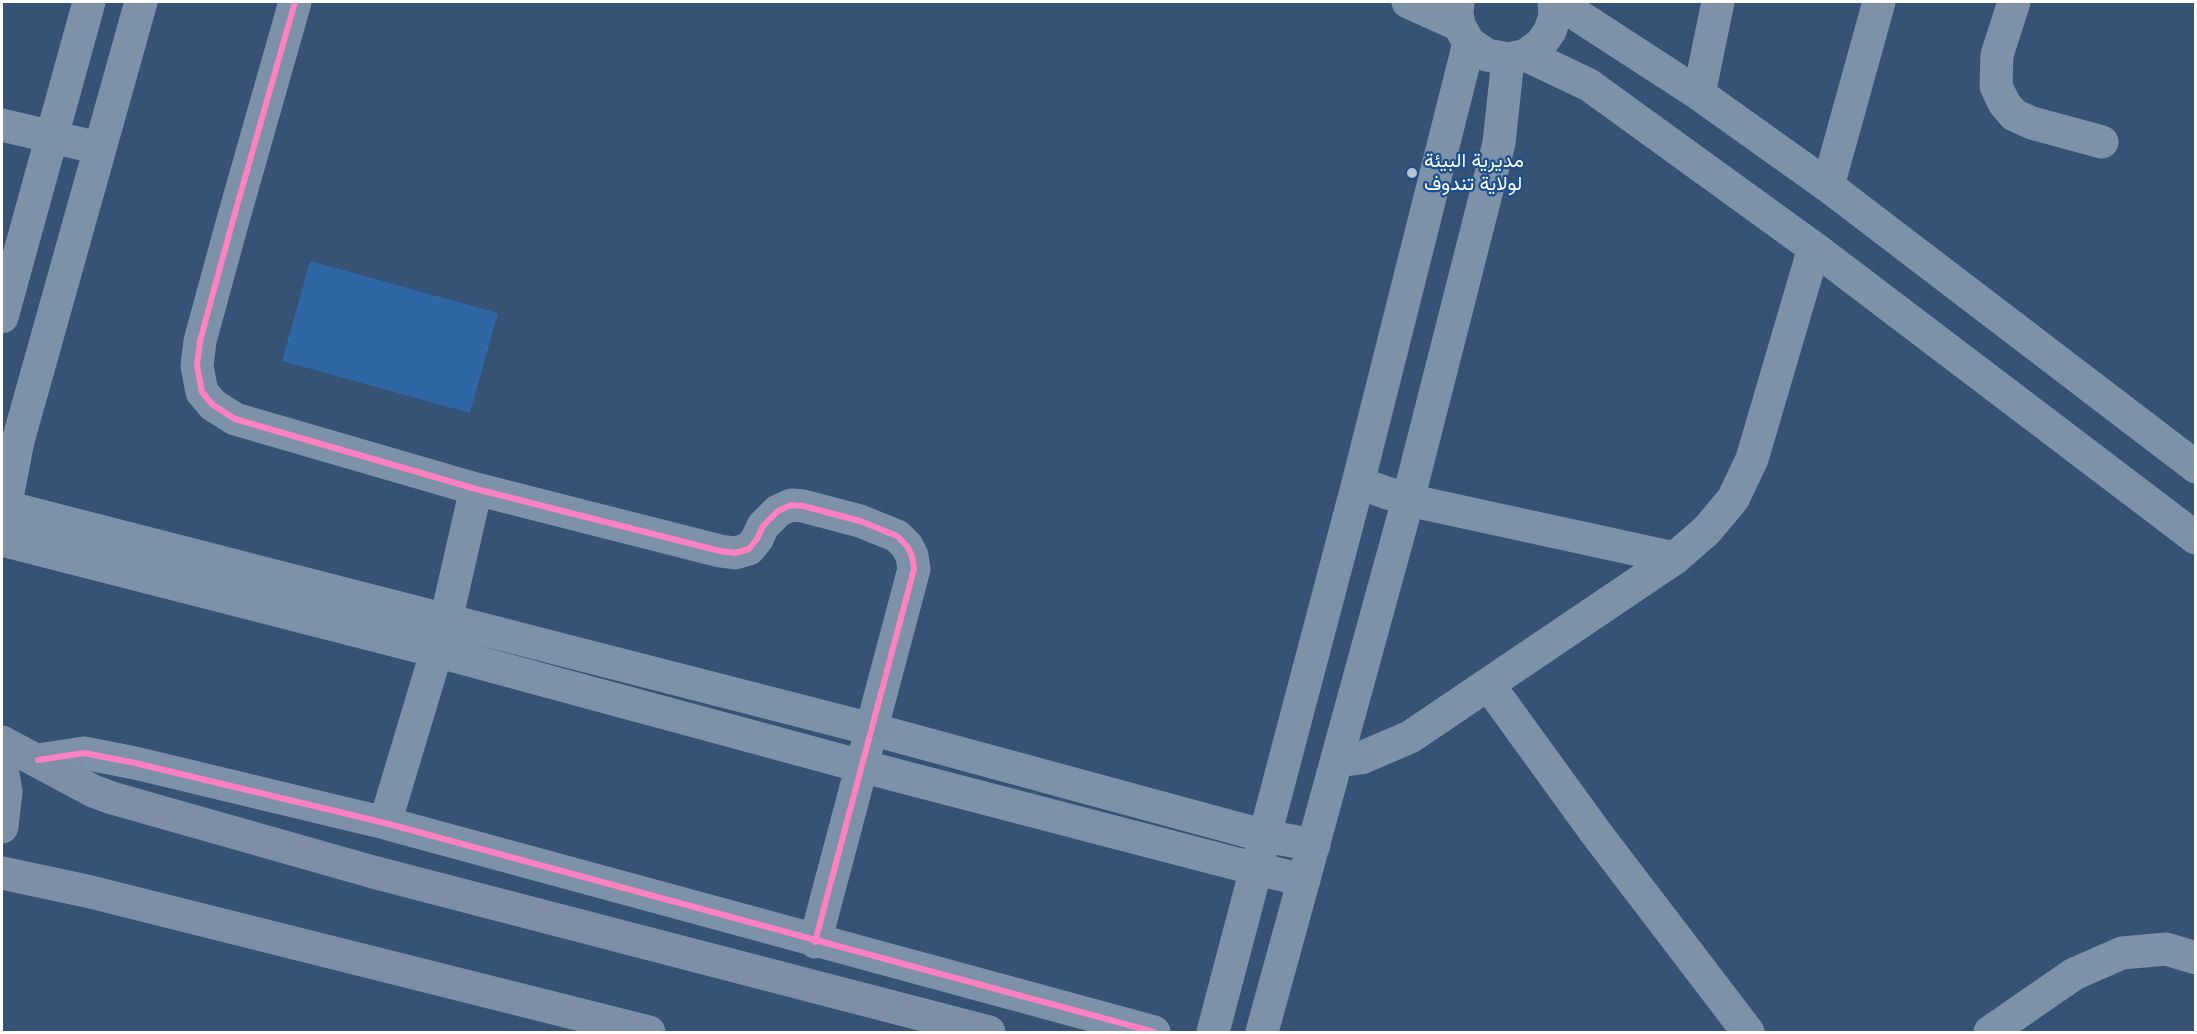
<!DOCTYPE html>
<html>
<head>
<meta charset="utf-8">
<style>
  body { margin:0 }
  #map { position:relative; width:2197px; height:1034px; overflow:hidden; background:#365274; font-family:"DM Sans",sans-serif }
  canvas { display:block }
  .frame { position:absolute; inset:0; border:3px solid #fff; pointer-events:none }
</style>
</head>
<body>
<div id="map">
<canvas width="2197" height="1034"></canvas>
<div class="frame"></div>
</div>
<script>
const ctx = document.querySelector('canvas').getContext('2d');
ctx.lineJoin = 'round';
function paint(path, color) { ctx.fillStyle = color; ctx.fill(path, 'evenodd'); }
const toPath = rows => new Path2D(rows.map(r => 'M' + r).join(''));
function strokePath(path, color, width, dash) { ctx.strokeStyle = color; ctx.lineWidth = width; ctx.lineCap = dash ? 'butt' : 'round'; ctx.setLineDash(dash || []); ctx.stroke(path); }
function write(font, color, halo, rows, align = 'center') {
  ctx.font = font + ' "DM Sans",Vazirmatn,sans-serif'; ctx.lineWidth = 4.5; ctx.setLineDash([]); ctx.textBaseline = 'middle'; ctx.strokeStyle = halo; ctx.fillStyle = color; for (const [text, x, y, turn = 0] of rows) {
    ctx.save(); ctx.translate(x, y); ctx.rotate((+turn || 0) * Math.PI / 180); ctx.textAlign = isNaN(turn) ? turn : align; if (halo) ctx.strokeText(text, 0, 0); ctx.fillText(text, 0, 0); ctx.restore();
  }
}
const green = toPath([
  [310,261,498,313,470,413,282,361]
]);
const minor = toPath([
  [295,2,233,220,200,341,197,366,202,392,213,405,235,419,476,489,720,551,735,553,749,549,757,539,763,526,778,511,791,505,803,506,860,521,897,536,907,546,912,556,914,569,815,942],
  [1408,2,1459,25],
  [1458,2,1457,12,1459,25,1469,43,1487,55,1508,59,1526,55,1540,45,1550,31,1555,16,1554,2],
  [1557,2,1699,94,1828,186,2196,467],
  [2014,2,1997,55,1996,86,2004,103,2014,115,2032,123,2102,142],
  [1526,55,1589,85,1814,248,2196,538],
  [1699,94,1718,2],
  [2,125,99,148],
  [1828,186,1879,2],
  [2,317,89,2],
  [1358,483,1408,500,1675,558],
  [2,506,871,729,1265,836,1314,845],
  [2,523,18,441,141,2],
  [2,540,436,651,861,766,1256,869,1304,880],
  [1488,684,1596,833,1748,1032],
  [38,760,84,753,135,763,385,823,1154,1032],
  [1337,761,1361,758,1410,737,1675,558,1707,530,1733,499,1752,459,1814,248],
  [385,823,446,620,476,489],
  [1213,1032,1358,483,1469,43],
  [1262,1032,1408,500,1499,143,1508,59],
  [1990,1032,2074,974,2122,953,2166,949,2196,958]
]);
const primary = toPath([
  [2,742,93,791,112,798,373,872,989,1032],
  [2,768,6,792,2,827],
  [2,873,91,892,649,1032]
]);
const cycleway = toPath([
  [295,2,233,220,200,341,197,366,202,392,213,405,235,419,476,489,720,551,735,553,749,549,757,539,763,526,778,511,791,505,803,506,860,521,897,536,907,546,912,556,914,569,815,942],
  [38,760,84,753,135,763,385,823,1154,1032]
]);
const markers = [
  [1412,173,6,"#b9c2ce"]
];
const poiNames = [
  ["مديرية البيئة",1424,162],
  ["لولاية تندوف",1424,185]
];
paint(green, '#2f66a5');
strokePath(minor, '#7d92a8', 33);
strokePath(primary, '#7d8ea7', 33);
strokePath(cycleway, '#ff80c0', 6);
for (const [x, y, r, color] of markers) { const dot = new Path2D(); dot.arc(x, y, r, 0, 2 * Math.PI); ctx.fillStyle = color; ctx.fill(dot); strokePath(dot, '#1b4f8f', 2); }
write('20px', '#fff', '#1b4f8f', poiNames, 'left');
</script>
</body>
</html>
